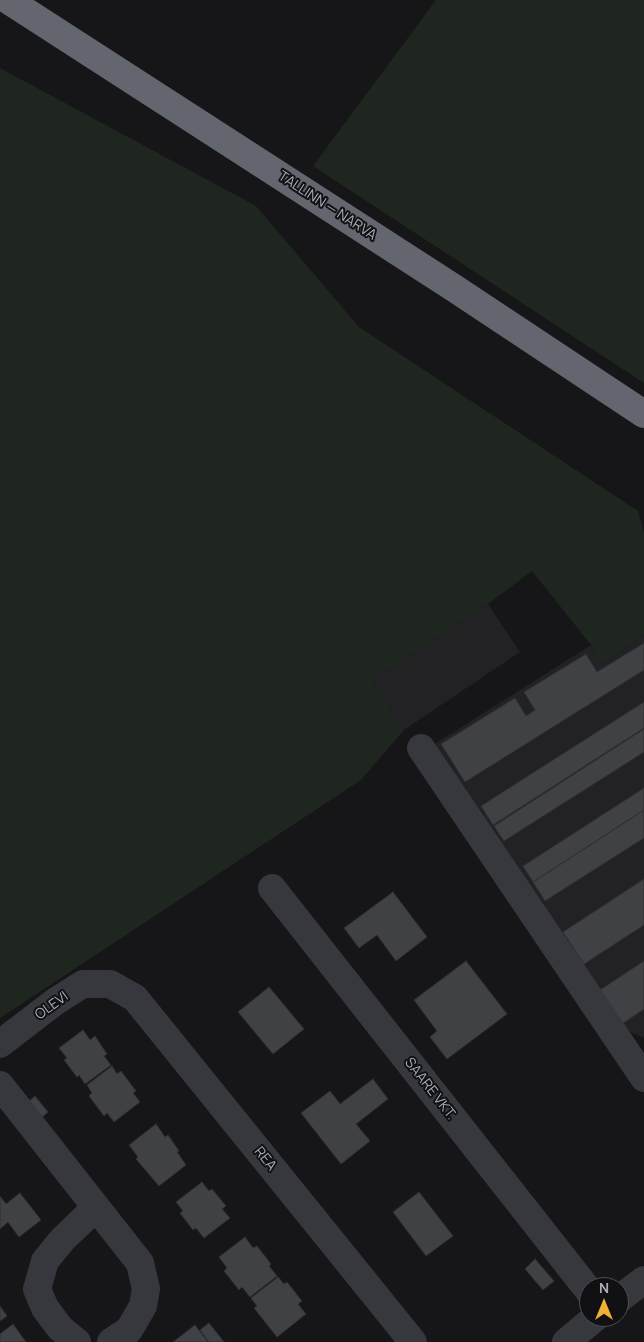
<!DOCTYPE html>
<html>
<head>
<meta charset="utf-8">
<style>
  body { margin:0 }
  #map { position:relative; width:644px; height:1342px; overflow:hidden; background:#161618; font-family:Manrope,sans-serif }
  canvas { display:block }
  .north { position:absolute; left:579px; top:1277px; width:50px; height:50px; box-sizing:border-box; background:#111113; border:1px solid #4d4f55; border-radius:50%; rotate:0deg; font-size:14px; font-weight:700; line-height:20px; text-align:center; color:#a8adb8 }
  .north::after { content:''; display:block; margin:auto; width:18px; height:22px; background:#f2b134; clip-path:polygon(50% 0,100% 100%,50% 72%,0 100%) }
</style>
</head>
<body>
<div id="map">
<canvas width="644" height="1342"></canvas>
<div class="north">N</div>
</div>
<script>
const ctx = document.querySelector('canvas').getContext('2d');
ctx.lineJoin = 'round';
function paint(path, color) { ctx.fillStyle = color; ctx.fill(path, 'evenodd'); }
const toPath = rows => new Path2D(rows.map(r => 'M' + r).join(''));
function strokePath(path, color, width, dash) { ctx.strokeStyle = color; ctx.lineWidth = width; ctx.lineCap = dash ? 'butt' : 'round'; ctx.setLineDash(dash || []); ctx.stroke(path); }
function write(font, color, halo, rows, align = 'center') {
  ctx.font = font + ' Manrope,sans-serif'; ctx.lineWidth = 4; ctx.setLineDash([]); ctx.textBaseline = 'middle'; ctx.strokeStyle = halo; ctx.fillStyle = color; for (const [text, x, y, turn = 0] of rows) {
    ctx.save(); ctx.translate(x, y); ctx.rotate((+turn || 0) * Math.PI / 180); ctx.textAlign = isNaN(turn) ? turn : align; if (halo) ctx.strokeText(text, 0, 0); ctx.fillText(text, 0, 0); ctx.restore();
  }
}
const built = toPath([
  [488,604,520,652,404,730,372,681],
  [644,635,644,1038,620,1027,433,745,591,645,603,664]
]);
const green = toPath([
  [436,0,644,0,644,383,313,166],
  [0,68,256,206,359,327,638,511,644,532,644,635,603,664,591,645,532,571,488,604,372,681,404,730,361,780,0,1018]
]);
const building = toPath([
  [644,643,644,670,465,782,441,744,515,698,526,716,535,710,524,692,586,654,597,672,644,643],
  [644,702,644,728,493,825,481,806,644,702],
  [644,729,644,752,504,841,494,826,644,729],
  [644,788,644,810,533,882,523,866,644,788],
  [644,810,644,838,545,901,533,882,644,810],
  [644,879,644,925,584,964,563,932,644,879],
  [393,892,427,937,396,961,377,935,359,948,344,928,393,892],
  [466,961,507,1014,447,1059,430,1037,437,1031,414,1000,466,961],
  [644,961,644,1009,622,1024,600,990,644,961],
  [269,987,304,1029,273,1054,238,1012,269,987],
  [83,1030,90,1040,95,1036,107,1054,104,1056,111,1065,85,1084,79,1075,77,1077,64,1060,67,1058,59,1048,83,1030],
  [112,1066,117,1074,121,1071,136,1091,133,1093,140,1102,114,1122,107,1113,104,1116,89,1096,92,1093,87,1085,112,1066],
  [373,1079,388,1099,356,1124,370,1141,341,1164,301,1113,330,1091,340,1104,373,1079],
  [35,1096,48,1112,40,1119,27,1103,35,1096],
  [156,1124,165,1137,168,1135,179,1151,177,1152,186,1165,159,1186,136,1159,138,1157,129,1145,156,1124],
  [202,1182,209,1191,212,1189,226,1206,222,1209,230,1218,204,1238,196,1228,193,1230,180,1213,183,1211,176,1202,202,1182],
  [419,1192,453,1236,426,1256,393,1212,419,1192],
  [20,1193,41,1220,19,1237,8,1222,0,1229,0,1196,6,1204,20,1193],
  [245,1237,253,1248,257,1246,271,1264,269,1266,277,1276,250,1297,242,1287,239,1290,224,1271,227,1268,219,1257,245,1237],
  [535,1259,554,1281,543,1290,525,1269,535,1259],
  [278,1277,284,1284,287,1282,302,1301,298,1304,306,1314,277,1337,254,1308,257,1306,251,1298,278,1277],
  [0,1306,7,1316,0,1321,0,1306],
  [209,1323,224,1342,209,1342,200,1330,209,1323],
  [13,1324,26,1342,0,1342,0,1334,13,1324],
  [195,1325,208,1342,173,1342,195,1325]
]);
const minor = toPath([
  [421,748,644,1078],
  [272,888,589,1291],
  [0,1044,56,1001,83,984,110,984,135,998,413,1342],
  [0,1085,140,1263,146,1289,143,1306,129,1330,111,1342],
  [619,1299,644,1280],
  [77,1342,60,1328,45,1308,37,1289,45,1261,62,1240,87,1216,94,1205],
  [566,1342,596,1317]
]);
const highway = toPath([
  [8,0,454,288,644,414]
]);
const streetNames = [
  ["TALLINN — NARVA",327,206,33],
  ["OLEVI",52,1006,-36],
  ["SAARE VKT.",430,1089,52],
  ["REA",265,1159,51]
];
paint(built, '#222225');
paint(green, '#1e261f');
paint(building, '#404145');
strokePath(building, '#303034', 1);
strokePath(minor, '#37383d', 28);
strokePath(highway, '#63666e', 28);
write('14px', '#a8adb8', '#111113', streetNames);
</script>
</body>
</html>
